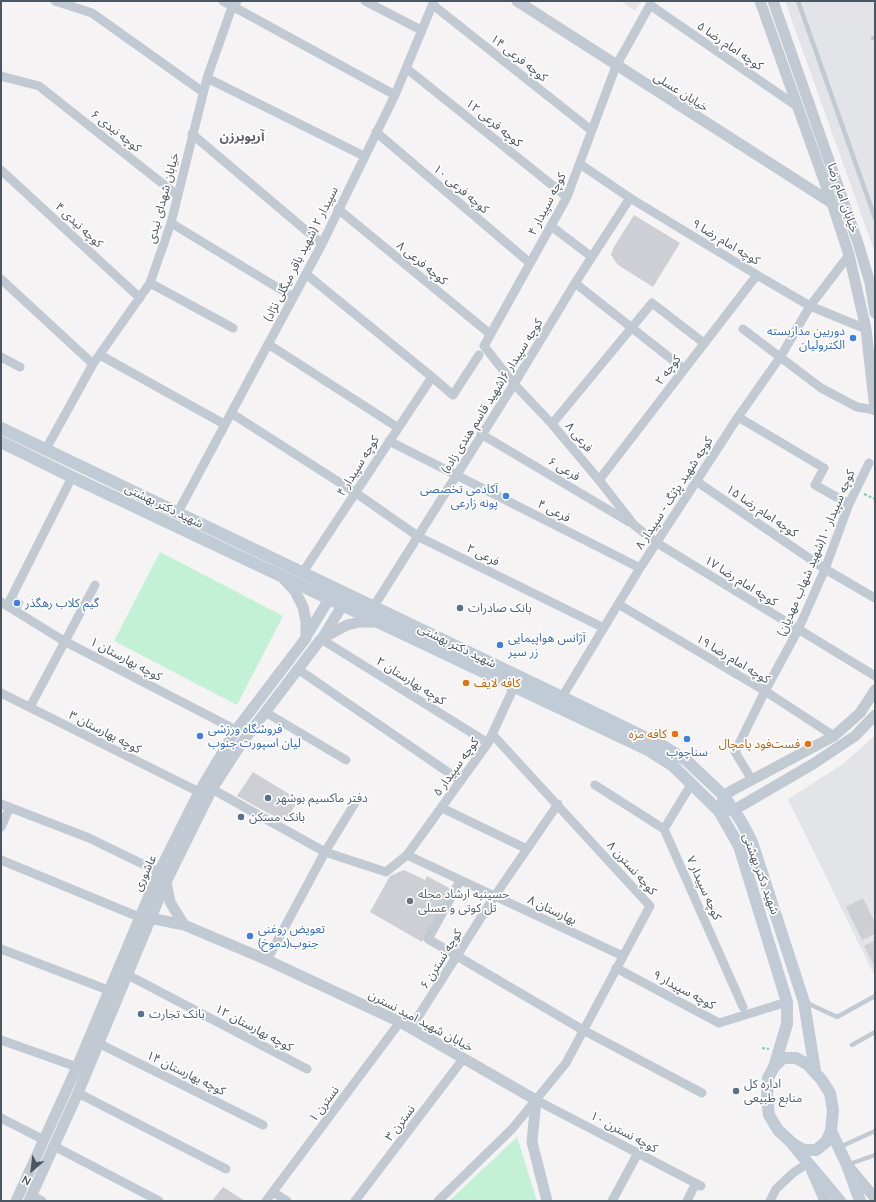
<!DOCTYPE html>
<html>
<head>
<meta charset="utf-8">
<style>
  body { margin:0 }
  #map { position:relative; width:876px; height:1202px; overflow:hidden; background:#f5f3f3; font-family:Lato,sans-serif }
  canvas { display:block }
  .frame { position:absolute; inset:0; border:2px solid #4a5661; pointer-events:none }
  .north { position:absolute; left:12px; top:1150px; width:40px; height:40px; -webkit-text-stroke:3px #fff; paint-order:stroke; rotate:208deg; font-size:11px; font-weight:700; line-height:16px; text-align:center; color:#4a5661 }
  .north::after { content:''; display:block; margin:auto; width:14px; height:18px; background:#4a5661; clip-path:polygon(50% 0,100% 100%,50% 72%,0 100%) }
</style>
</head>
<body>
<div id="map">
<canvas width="876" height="1202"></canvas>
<div class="frame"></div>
<div class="north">N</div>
</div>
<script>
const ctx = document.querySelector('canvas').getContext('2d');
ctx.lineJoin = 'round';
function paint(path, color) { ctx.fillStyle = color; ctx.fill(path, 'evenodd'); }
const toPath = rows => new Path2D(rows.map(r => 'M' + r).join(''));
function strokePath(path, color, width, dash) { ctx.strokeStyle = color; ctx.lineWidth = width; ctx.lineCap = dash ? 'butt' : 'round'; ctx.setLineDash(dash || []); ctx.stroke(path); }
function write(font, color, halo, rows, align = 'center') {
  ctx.font = font + ' Lato,"Noto Sans Arabic",sans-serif'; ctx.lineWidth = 3.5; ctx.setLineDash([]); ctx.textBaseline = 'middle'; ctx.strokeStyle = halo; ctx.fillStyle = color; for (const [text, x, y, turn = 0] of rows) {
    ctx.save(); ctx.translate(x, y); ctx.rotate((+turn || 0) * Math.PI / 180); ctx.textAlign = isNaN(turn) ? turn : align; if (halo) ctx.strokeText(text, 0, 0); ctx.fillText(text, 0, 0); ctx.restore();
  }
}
const education = toPath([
  [621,1,641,1,635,11]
]);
const airport = toPath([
  [785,1,875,1,875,253],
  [875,735,875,977,788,799,843,764]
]);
const green = toPath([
  [160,552,283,616,237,705,114,641],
  [517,1137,537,1201,449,1201]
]);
const building = toPath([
  [634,215,680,243,653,287,618,265,611,255,614,247],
  [14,595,24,602,20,610,9,604],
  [253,772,299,800,284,822,237,796],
  [404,870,425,880,427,876,451,889,422,942,370,912,390,876],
  [863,898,875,923,875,934,862,940,846,907],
  [875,940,875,968,864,946],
  [223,1187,245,1201,212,1201]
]);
const path = toPath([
  [864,494,875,499],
  [762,1048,769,1049]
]);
const service = toPath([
  [798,1,875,218],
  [873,38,875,38],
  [805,1002,837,1017,875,996],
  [852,1045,875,1032],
  [840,1147,875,1131],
  [847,1165,875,1155]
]);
const minor = toPath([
  [55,1,92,13,203,92],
  [223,1,395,95],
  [365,1,421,30],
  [433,5,591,130],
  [406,68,567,197],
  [1,76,39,86,177,195],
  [207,78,364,156],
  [798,107,650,5,616,66,567,197,484,346,514,384,552,424,599,480,634,525,657,543,875,676],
  [376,132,530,263],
  [192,134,322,244],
  [580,164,630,198,757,275,810,306,866,329],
  [1,170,140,298],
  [338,209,490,334],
  [171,223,293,297],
  [551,226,592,257],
  [306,274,432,377],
  [1,279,93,364],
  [150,283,233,328],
  [575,283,684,369],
  [743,329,821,388,857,407,875,410],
  [268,344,397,427],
  [100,355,224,424],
  [1,357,20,367],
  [231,413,356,493,419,537,604,628],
  [738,417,824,468,815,485,849,504],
  [552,424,652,303,704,343],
  [481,434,629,522],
  [389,441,640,568],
  [46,449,93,364,150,283,171,223,207,78,232,7,237,1],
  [599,480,757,275],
  [696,481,825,569,875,598],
  [178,512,322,244,395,95,434,1],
  [303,572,432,377,453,395,479,355],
  [1,602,64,641,236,730],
  [618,604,765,691,834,736],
  [7,606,72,477],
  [374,606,514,384,575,283,630,198],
  [321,639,488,743],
  [299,670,461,781],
  [1,693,199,792],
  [562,697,640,568,738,417,781,356,810,306,849,255],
  [30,707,95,585],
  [265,712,346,760],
  [752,780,735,752,765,691,798,630,825,569,849,504,869,463],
  [692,783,664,829,743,1007],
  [595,785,664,829],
  [212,789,325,852,386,872,407,855,488,743,514,687],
  [1,804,89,838,159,872],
  [442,808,527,849],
  [1,827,10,807],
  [407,855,623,956],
  [1,860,139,917],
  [460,881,428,939,583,1030,702,1093],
  [1,949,108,990],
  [267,960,325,852,355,803],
  [616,968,719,1023,787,1002],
  [126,974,307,1069],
  [411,1028,494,897,558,804],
  [1,1040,77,1067],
  [98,1043,263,1125],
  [78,1093,226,1169],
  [536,1100,701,1186],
  [1,1118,44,1140],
  [54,1146,159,1201],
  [273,1192,287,1201],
  [31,1195,42,1201],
  [266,1201,400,1022],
  [355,1201,463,1059],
  [438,1201,512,1129,566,1063,650,906,492,734],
  [612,1201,638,1153],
  [687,1201,696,1183],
  [770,1201,776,1189,793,1173,808,1163]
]);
const tertiary = toPath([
  [517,1,832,203],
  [760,1,832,203,849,255,866,329,875,410],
  [773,1,858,243,870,283,875,313],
  [306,637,329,599,336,594],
  [323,637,342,606,342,596],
  [875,690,860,713,834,736,731,791,724,796,719,811,734,810,813,764,855,736,875,715],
  [166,882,170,902,184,925],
  [145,917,184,925,267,960,400,1022,536,1100,532,1142,547,1201],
  [848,1166,875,1198],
  [811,1169,825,1201],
  [16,1201,77,1067,159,872,199,792,236,730,306,638,306,621,303,607,295,591,282,577],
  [29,1201,78,1093,166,882,212,789,241,744,321,639,347,625,360,622,376,622]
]);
const secondary = toPath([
  [1,428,562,697,665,747,687,761,724,796,741,821,752,842,804,1002,815,1071],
  [1,442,72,477,648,750,673,766,719,811,739,846,787,1002,787,1024,774,1067],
  [783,1058,796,1058,807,1064,821,1079,830,1093,833,1110,831,1131,826,1142,816,1150,804,1150,793,1144,778,1130,769,1115,767,1098,768,1078,774,1067,783,1058],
  [831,1131,847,1165,860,1201],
  [793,1145,840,1201]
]);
const markers = [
  [853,338,4,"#3f7fe0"],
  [506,496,4,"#3f7fe0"],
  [17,603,4,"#3f7fe0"],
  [460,608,4,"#5c6f8a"],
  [500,645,4,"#3f7fe0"],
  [466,683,4,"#e8710a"],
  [675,734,4,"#e8710a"],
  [200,736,4,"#3f7fe0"],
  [687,739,4,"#3f7fe0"],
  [808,744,4,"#e8710a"],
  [268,798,4,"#5c6f8a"],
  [241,817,4,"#5c6f8a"],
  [410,901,4,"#6b7280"],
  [250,936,4,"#3f7fe0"],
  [141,1014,4,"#5c6f8a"],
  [736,1091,4,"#5c6f8a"]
];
const streetNames = [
  ["کوچه امام رضا ۵",730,46,34],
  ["کوچه فرعی ۱۴",519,58,38],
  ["خیابان عسلی",681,92,32],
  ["کوچه فرعی ۱۲",494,123,39],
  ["کوچه نیدی ۶",116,131,38],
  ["کوچه فرعی ۱۰",461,189,40],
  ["خیابان شهدای نیدی",163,198,-75],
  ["خیابان امام رضا",843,198,71],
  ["کوچه سپیدار ۴",547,204,-63],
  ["کوچه نیدی ۴",79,225,43],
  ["کوچه امام رضا ۹",726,242,31],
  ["سپیدار ۲ (شهید باقر میگلی نژاد)",301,254,-63],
  ["کوچه فرعی ۸",422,263,39],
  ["کوچه ۲",668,370,-53],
  ["کوچه سپیدار ۶(شهید قاسم هندی زاده)",492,396,-58],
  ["فرعی ۸",579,437,50],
  ["کوچه سپیدار ۴",358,466,-58],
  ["فرعی ۶",564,469,31],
  ["کوچه شهید پژنگ - سپیدار ۸",674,493,-57],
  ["شهید دکتر بهشتی",164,506,26],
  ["فرعی ۴",554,511,27],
  ["کوچه امام رضا ۱۵",762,511,34],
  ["کوچه سپیدار ۱۰(شهید شهاب مهدیان)",816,553,-67],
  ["فرعی ۲",483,555,26],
  ["کوچه امام رضا ۱۷",741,581,32],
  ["شهید دکتر بهشتی",457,646,26],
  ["کوچه بهارستان ۱",126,659,28],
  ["کوچه امام رضا ۱۹",733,659,31],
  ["کوچه بهارستان ۲",411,681,32],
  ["کوچه بهارستان ۳",105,732,27],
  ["کوچه سپیدار ۵",456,767,-54],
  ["کوچه نسترن ۸",632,868,48],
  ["عاشوری",145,873,-65],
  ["شهید دکتر بهشتی",761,874,70],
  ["کوچه سپیدار ۷",704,888,66],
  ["بهارستان ۸",552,910,25],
  ["کوچه نسترن ۶",441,959,-58],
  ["کوچه سپیدار ۹",684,990,28],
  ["خیابان شهید امید نسترن",421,1021,28],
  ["کوچه بهارستان ۱۲",254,1028,28],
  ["کوچه بهارستان ۱۴",186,1073,26],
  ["نسترن ۱",324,1104,-53],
  ["نسترن ۳",400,1123,-53],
  ["کوچه نسترن ۱۰",624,1132,28]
];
const shopNames = [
  ["دوربین مداربسته",845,331,"right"],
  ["الکترولیان",845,345,"right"],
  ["آکادمی تخصصی",498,489,"right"],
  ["پونه زارعی",498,503,"right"],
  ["گیم کلاب رهگذر",25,603],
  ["آژانس هواپیمایی",508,638],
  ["زر سیر",508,652],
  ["فروشگاه ورزشی",208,729],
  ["لیان اسپورت جنوب",208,743],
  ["سناچوب",687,752,"center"],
  ["تعويض روغنی",258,929],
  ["جنوب(دموخ)",258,943]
];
const serviceNames = [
  ["بانک صادرات",468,608],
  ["دفتر ماکسیم بوشهر",276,798],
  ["بانک مسکن",249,817],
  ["بانک تجارت",149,1014],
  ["اداره کل",744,1084],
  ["منابع طبیعی",744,1098]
];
const foodNames = [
  ["کافه لایف",474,683,"left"],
  ["کافه مزه",667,734],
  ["فست‌فود پامچال",800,744]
];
const worshipNames = [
  ["حسینیه ارشاد محله",418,894],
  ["تل کوتی و عسلی",418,908]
];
const neighbourhoodNames = [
  ["آریو‌برزن",242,137]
];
paint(education, '#e6e4e5');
paint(airport, '#e2e4e7');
paint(green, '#c3f1d5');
paint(building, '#cdcfd5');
strokePath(path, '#7ad0a6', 2, [3, 2]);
strokePath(service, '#c1cad2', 4.5);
strokePath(minor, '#c1cad2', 9);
strokePath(tertiary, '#c1cad2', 11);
strokePath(secondary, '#c1cbd6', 12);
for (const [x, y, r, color] of markers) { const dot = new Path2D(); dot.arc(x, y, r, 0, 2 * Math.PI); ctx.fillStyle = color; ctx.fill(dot); strokePath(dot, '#fff', 1.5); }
write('12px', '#4a5661', '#fff', streetNames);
write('12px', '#366cbe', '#fff', shopNames, 'left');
write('12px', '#4e5e75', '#fff', serviceNames, 'left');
write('12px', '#c56008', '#fff', foodNames, 'right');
write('12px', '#5b616d', '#fff', worshipNames, 'left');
write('bold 13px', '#5f6368', '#fff', neighbourhoodNames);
</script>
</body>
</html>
